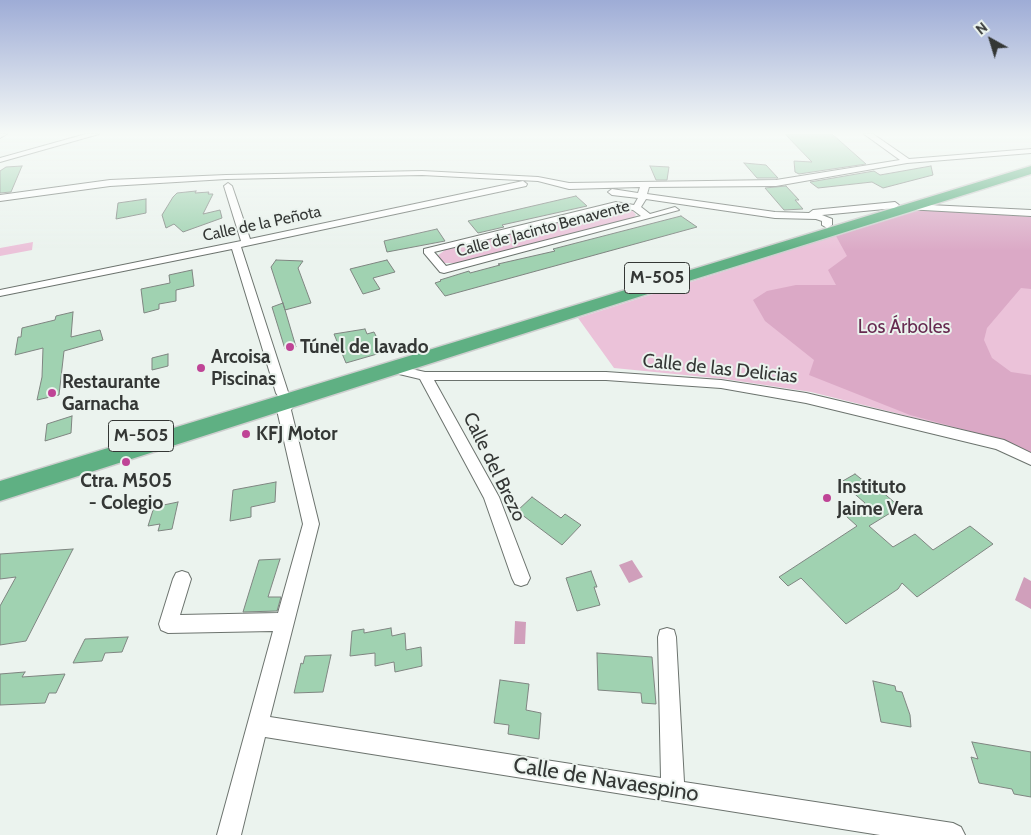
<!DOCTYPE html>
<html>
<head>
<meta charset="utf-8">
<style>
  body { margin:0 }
  #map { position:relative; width:1031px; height:835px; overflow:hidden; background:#ebf3ee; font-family:Cabin,sans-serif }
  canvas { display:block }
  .north { position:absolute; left:966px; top:15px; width:50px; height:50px; -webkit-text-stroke:4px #ebf3ee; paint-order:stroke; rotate:321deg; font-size:14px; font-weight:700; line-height:20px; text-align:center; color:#343735 }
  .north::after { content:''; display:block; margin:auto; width:18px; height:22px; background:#343735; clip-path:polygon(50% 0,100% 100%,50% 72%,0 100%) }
</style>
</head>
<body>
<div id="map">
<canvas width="1031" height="835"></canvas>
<div class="north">N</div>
</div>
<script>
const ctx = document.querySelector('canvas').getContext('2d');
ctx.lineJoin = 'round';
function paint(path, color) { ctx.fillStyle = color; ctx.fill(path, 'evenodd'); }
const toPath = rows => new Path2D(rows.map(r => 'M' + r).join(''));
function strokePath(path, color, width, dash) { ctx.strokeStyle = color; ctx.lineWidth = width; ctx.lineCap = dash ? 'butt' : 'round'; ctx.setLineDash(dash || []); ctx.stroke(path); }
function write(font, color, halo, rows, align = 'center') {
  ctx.font = font + ' Cabin,sans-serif'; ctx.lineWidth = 4; ctx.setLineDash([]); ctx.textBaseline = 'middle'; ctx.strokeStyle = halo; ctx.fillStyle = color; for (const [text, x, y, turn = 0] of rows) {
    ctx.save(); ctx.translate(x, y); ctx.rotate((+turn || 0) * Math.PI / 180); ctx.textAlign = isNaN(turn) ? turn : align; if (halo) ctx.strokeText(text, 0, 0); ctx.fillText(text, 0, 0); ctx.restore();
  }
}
const green = toPath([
  [617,207,631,209,636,215,632,219,457,263,443,263,437,256,445,250],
  [919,209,1031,217,1031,456,984,435,811,392,725,379,614,368,578,318],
  [33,242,32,250,0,256,0,248]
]);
const forest = toPath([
  [919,209,1031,217,1031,289,1021,288,987,328,984,340,992,358,1011,372,1031,375,1031,456,984,435,910,415,809,375,814,360,765,321,753,300,767,291,796,285,836,285,828,270,847,256,836,236]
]);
const water = toPath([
  [632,560,643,577,629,583,619,565],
  [1024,577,1031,581,1031,609,1015,600],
  [515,621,526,622,525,644,514,644]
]);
const building = toPath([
  [785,134,832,134,866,164,799,174,795,172,794,161,812,162,785,134],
  [744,163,766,165,778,178,757,178,744,163],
  [22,166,11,192,0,193,0,171,6,167,22,166],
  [650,166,669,167,667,180,656,180,650,166],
  [931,166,933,175,883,188,872,182,818,188,810,182,874,171,880,175,931,166],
  [786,186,799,200,795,200,803,209,784,210,765,188,786,186],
  [196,191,195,193,209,192,208,194,213,194,203,214,220,210,222,218,183,232,174,224,166,228,162,215,173,197,177,193,196,191],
  [576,196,587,206,502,225,504,227,478,233,468,221,576,196],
  [146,199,146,213,116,219,118,203,146,199],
  [681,216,697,227,445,296,435,283,441,281,440,280,469,271,470,273,500,265,498,264,555,251,553,249,681,216],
  [437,229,445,241,387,252,384,241,437,229],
  [276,260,303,261,298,268,311,303,285,310,271,267,276,260],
  [387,260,395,272,373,278,380,289,363,294,350,269,387,260],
  [192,270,194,286,176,290,176,301,159,304,159,309,144,313,141,289,170,283,169,275,192,270],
  [283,303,296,347,285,349,272,307,283,303],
  [73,312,71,337,100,330,103,340,64,351,59,395,37,400,42,377,43,348,15,355,18,337,21,337,22,328,55,320,56,316,73,312],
  [365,329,367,334,374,332,384,352,346,363,334,334,365,329],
  [168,354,168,366,152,370,152,358,168,354],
  [72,416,71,433,45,441,47,424,72,416],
  [855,474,865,482,868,480,900,507,869,526,893,547,915,534,933,550,970,526,993,544,917,597,902,583,898,589,846,624,801,578,788,586,779,577,857,526,846,516,865,503,841,482,855,474],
  [276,482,275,502,251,507,251,517,230,521,233,490,276,482],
  [532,497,561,518,565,514,581,525,562,545,517,511,532,497],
  [178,502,172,529,158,531,160,524,148,526,154,507,178,502],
  [73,549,26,641,0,645,0,606,16,577,0,579,0,554,73,549],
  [280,559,268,597,281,597,277,611,243,612,259,560,280,559],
  [591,571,597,587,594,587,600,605,577,611,566,578,591,571],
  [391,628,392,636,405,633,406,650,421,647,422,666,395,672,394,662,375,666,375,653,350,656,352,631,364,629,364,633,391,628],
  [128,637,122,652,105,653,102,661,73,663,85,639,128,637],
  [597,653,652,657,656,704,642,703,641,693,598,690,597,653],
  [331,655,323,692,294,693,301,663,303,664,305,656,331,655],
  [25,672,22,677,65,674,56,693,49,693,45,703,0,705,0,674,25,672],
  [500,680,529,684,526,710,541,713,539,739,508,734,509,725,494,723,500,680],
  [873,681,895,686,896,691,902,692,910,715,911,727,881,722,873,681],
  [972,742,1031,752,1031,797,1014,794,1012,789,979,783,971,757,978,759,972,742]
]);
const minor = toPath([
  [0,134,7,134,0,138,0,134],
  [86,134,99,134,0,162,0,158,86,134],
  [864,134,873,134,909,159,1031,149,1031,153,907,163,776,186,649,187,647,194,775,212,809,213,813,210,895,202,899,205,895,208,822,215,832,219,832,225,827,228,822,225,822,221,816,219,775,218,646,199,641,207,650,214,675,207,679,210,444,273,440,272,424,253,424,249,616,202,634,205,638,198,612,195,608,192,612,189,638,193,640,187,569,189,538,181,422,175,226,179,110,186,0,201,0,195,110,180,226,175,422,171,538,177,569,183,776,180,900,160,864,134],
  [616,208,633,210,641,216,446,266,434,252,616,208],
  [523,181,527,184,526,186,241,247,289,395,295,396,297,399,291,410,319,524,270,717,661,778,658,637,660,630,667,628,674,630,676,637,684,782,953,823,961,827,965,835,880,835,265,737,241,835,217,835,273,631,168,633,161,630,159,624,173,579,176,573,182,571,188,573,191,579,180,615,278,613,303,524,277,410,284,397,278,396,276,393,232,249,0,296,0,290,241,241,224,186,228,183,232,186,250,239,523,181],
  [909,204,1031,210,1031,216,906,209,906,205,909,204],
  [400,362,404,363,407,368,425,372,606,372,721,380,806,393,1004,440,1031,453,1031,465,996,449,806,403,721,388,606,380,434,380,499,497,530,578,527,584,521,586,515,584,512,578,484,498,420,379,399,374,394,366,400,362]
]);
const trunk = toPath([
  [1031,166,1031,174,682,283,0,501,0,481,1031,166]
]);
const markers = [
  [290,347,5,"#bf4496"],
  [201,368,5,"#bf4496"],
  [52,393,5,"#bf4496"],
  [246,434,5,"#bf4496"],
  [126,462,5,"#bf4496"],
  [827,498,5,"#bf4496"]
];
const farStreetnames = [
  ["Calle de la Peñota",262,224,-12],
  ["Calle de Jacinto Benavente",543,229,-15]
];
const shields = [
  [657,278,65],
  [141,436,65]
];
const shieldNames = [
  ["M-505",657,278],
  ["M-505",141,436]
];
const parkNames = [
  ["Los Árboles",904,327]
];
const poiNames = [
  ["Túnel de lavado",300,347],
  ["Arcoisa",211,357],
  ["Piscinas",211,379],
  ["Restaurante",62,382],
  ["Garnacha",62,404],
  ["KFJ Motor",256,434],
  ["Ctra. M505",126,481,"center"],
  ["- Colegio",126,503,"center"],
  ["Instituto",837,487],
  ["Jaime Vera",837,509]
];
const streetNames = [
  ["Calle de las Delicias",720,369,6],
  ["Calle del Brezo",494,467,64]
];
const nearStreetnames = [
  ["Calle de Navaespino",606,780,9]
];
paint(green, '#ebc2d9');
paint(forest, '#dba9c6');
paint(water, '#d09fbb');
paint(building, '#a0d2b1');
strokePath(building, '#7f8581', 1);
strokePath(minor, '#6c736e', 2);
strokePath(trunk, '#cecfcf', 3);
paint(minor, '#fff');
paint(trunk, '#5fb083');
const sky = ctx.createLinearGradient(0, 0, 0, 251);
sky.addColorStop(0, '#9eacd6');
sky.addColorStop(0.53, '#f6faf7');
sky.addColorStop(1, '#f6faf700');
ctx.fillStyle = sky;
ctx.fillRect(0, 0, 1031, 251);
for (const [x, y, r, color] of markers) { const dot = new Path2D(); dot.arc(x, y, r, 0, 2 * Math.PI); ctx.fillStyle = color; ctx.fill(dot); strokePath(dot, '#ebf3ee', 2); }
write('16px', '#343735', '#ebf3ee', farStreetnames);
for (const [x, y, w] of shields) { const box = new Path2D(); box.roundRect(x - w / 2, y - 15.5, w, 31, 4); ctx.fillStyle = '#ebf3ee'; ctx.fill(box); strokePath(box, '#343735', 1); }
write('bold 18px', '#343735', null, shieldNames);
write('19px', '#672b51', '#ebf3ee', parkNames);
write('bold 19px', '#343735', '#ebf3ee', poiNames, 'left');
write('19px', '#343735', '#ebf3ee', streetNames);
write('22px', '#343735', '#ebf3ee', nearStreetnames);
</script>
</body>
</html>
